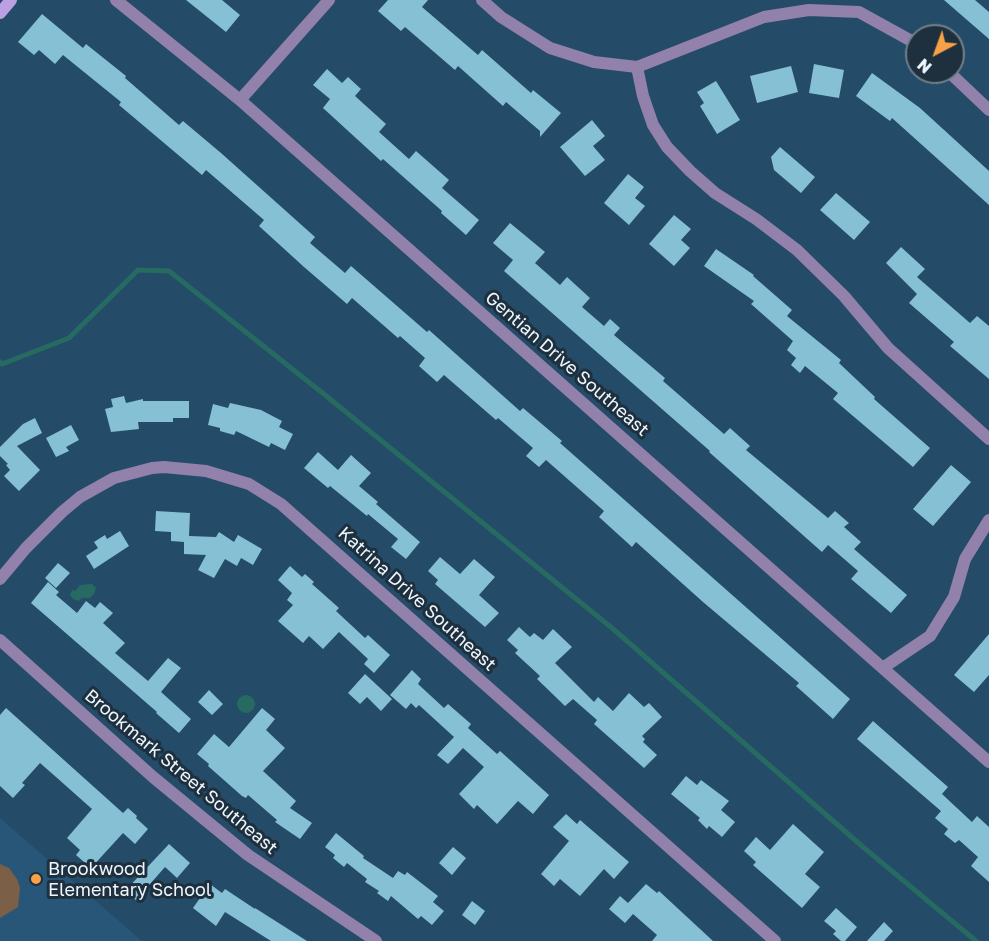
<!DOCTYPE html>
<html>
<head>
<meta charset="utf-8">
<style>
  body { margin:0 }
  #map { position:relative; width:989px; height:941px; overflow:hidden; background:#244b68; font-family:"Golos Text",sans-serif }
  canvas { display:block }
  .north { position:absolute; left:905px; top:24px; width:60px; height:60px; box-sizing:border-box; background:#1e2f3d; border:2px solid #717f8a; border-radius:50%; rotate:221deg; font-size:16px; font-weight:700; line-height:24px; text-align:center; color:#eef6fe }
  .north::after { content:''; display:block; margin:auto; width:21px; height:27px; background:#f7a149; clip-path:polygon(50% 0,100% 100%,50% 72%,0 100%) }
</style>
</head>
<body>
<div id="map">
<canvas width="989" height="941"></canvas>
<div class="north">N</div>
</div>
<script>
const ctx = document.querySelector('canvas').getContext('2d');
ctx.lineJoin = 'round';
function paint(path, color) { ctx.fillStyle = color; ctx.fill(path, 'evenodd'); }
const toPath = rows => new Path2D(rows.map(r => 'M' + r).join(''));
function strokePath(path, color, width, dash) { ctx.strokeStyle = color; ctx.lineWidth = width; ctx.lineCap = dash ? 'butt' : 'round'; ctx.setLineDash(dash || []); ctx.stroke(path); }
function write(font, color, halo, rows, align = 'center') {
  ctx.font = font + ' "Golos Text",sans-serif'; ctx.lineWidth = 6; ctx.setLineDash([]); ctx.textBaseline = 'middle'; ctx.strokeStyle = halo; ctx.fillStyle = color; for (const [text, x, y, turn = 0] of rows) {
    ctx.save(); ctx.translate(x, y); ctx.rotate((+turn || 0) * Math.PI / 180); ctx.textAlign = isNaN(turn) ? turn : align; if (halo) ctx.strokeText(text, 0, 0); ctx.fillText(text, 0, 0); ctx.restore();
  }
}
const built = toPath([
  [0,818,142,941,0,941]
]);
const green = toPath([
  [0,864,9,868,17,879,20,888,18,907,0,918]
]);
const water = toPath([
  [92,584,96,588,94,594,90,598,83,598,78,601,73,599,70,595,72,590,75,591,80,585],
  '237 704a9 9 0 1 1 18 0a9 9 0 1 1-18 0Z'
]);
const stream = toPath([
  [0,362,2,364,69,338,138,270,169,271,325,395,612,628,863,847,976,941]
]);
const building = toPath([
  [186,0,222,0,240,15,226,32],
  [388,0,428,0,422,7,478,55,482,50,531,93,533,90,561,113,540,137,540,131,506,102,503,106,458,66,455,70,405,27,401,31,378,11],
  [944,0,975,0,989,12,989,39],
  [42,14,83,48,86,44,126,76,125,78,179,125,183,121,221,153,315,237,310,243,345,273,351,266,427,332,429,330,520,411,523,408,562,441,560,443,850,699,833,719,796,686,799,683,703,602,636,542,632,547,599,517,604,511,546,460,539,467,526,456,533,448,498,418,496,420,444,375,437,382,419,366,425,358,400,336,398,338,352,298,347,304,304,267,259,226,264,220,206,170,202,175,119,105,121,102,63,55,55,64,39,50,34,55,18,42],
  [814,64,844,70,839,98,809,93],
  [791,66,798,92,757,103,750,76],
  [327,69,342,83,348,77,361,89,355,96,386,124,379,132,409,159,416,151,449,180,442,188,479,220,466,235,441,213,442,211,383,159,381,161,323,108,330,99,313,85],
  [872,73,920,108,989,171,989,205,892,118,890,121,856,96],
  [716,81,740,120,717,134,700,106,704,103,697,92],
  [592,120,605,136,593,146,605,160,585,176,560,147],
  [780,147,815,177,801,193,774,170,771,157],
  [628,174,644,187,635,198,645,206,629,225,604,203],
  [836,193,870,222,854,240,820,210],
  [674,215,691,229,681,240,690,248,674,266,649,244],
  [510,223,545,252,535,263,560,285,567,277,590,298,582,307,604,326,610,319,620,328,614,335,665,378,663,381,724,434,730,428,750,446,746,450,828,518,835,511,849,523,844,527,861,542,854,549,907,595,891,613,851,579,858,571,828,545,822,552,709,452,710,451,504,271,513,260,493,243],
  [901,247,925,269,917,277,970,323,977,316,989,326,989,379,950,346,954,342,909,303,917,294,886,263],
  [716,249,754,275,753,276,792,310,787,316,841,360,839,363,875,397,874,399,930,448,913,467,833,399,838,393,805,366,800,373,791,365,796,358,787,350,793,341,751,304,754,301,704,266],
  [124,396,126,403,143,399,143,401,189,401,189,418,173,418,173,422,138,422,139,429,111,432,105,409,113,407,111,399],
  [230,403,261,410,282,421,279,427,293,434,285,450,271,443,269,447,236,431,234,435,220,431,220,428,208,425,213,404,228,408],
  [35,418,42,433,17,446,40,470,19,491,4,476,10,470,6,465,8,464,0,456,0,447,23,424],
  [71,425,79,440,66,447,69,451,56,457,46,438],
  [318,452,338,470,351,455,371,473,359,486,378,502,376,504,420,542,406,559,391,547,398,539,368,514,367,516,330,486,328,488,304,468],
  [951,465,971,482,933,526,913,509],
  [156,511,190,513,189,536,216,537,219,532,234,542,238,535,262,549,253,565,241,558,237,566,225,559,214,578,198,570,206,555,184,554,184,542,171,541,171,532,155,531],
  [120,531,129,546,94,569,86,556,98,548,94,542,105,535,107,539],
  [440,557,460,574,474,559,495,577,479,595,499,613,485,627,435,584,438,580,428,571],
  [58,563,70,573,56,588,45,578],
  [290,566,302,577,305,574,314,582,312,584,339,608,336,611,365,638,368,635,390,655,374,673,364,664,368,659,339,632,323,649,309,636,303,643,278,621,293,605,287,600,292,593,278,580],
  [48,582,59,592,56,595,77,613,86,601,95,608,100,602,113,613,103,623,125,643,115,653,148,681,168,658,181,668,161,692,191,719,179,733,156,713,157,712,31,603],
  [519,627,530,637,534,633,543,640,553,629,572,647,555,663,594,702,598,697,613,711,629,693,644,707,649,703,662,717,642,736,645,739,643,742,657,755,644,768,594,724,597,720,573,699,565,706,537,679,540,676,515,653,518,650,507,640],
  [989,634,989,675,974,692,954,675],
  [412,670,421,679,418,684,444,708,448,704,471,724,468,728,497,754,500,751,549,795,533,814,518,801,497,824,477,805,474,809,459,794,484,767,463,748,448,764,437,755,454,737,419,705,416,708,411,703,406,709,390,695],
  [365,674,392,699,381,711,367,697,360,704,348,693],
  [209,690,223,704,212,715,198,702],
  [6,708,123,813,128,808,137,816,136,818,148,829,135,844,123,833,91,868,76,855,80,850,67,838,92,809,56,777,40,763,22,783,25,785,13,798,0,786,0,715],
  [262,708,275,719,266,730,285,748,263,771,296,801,290,808,312,823,300,839,275,822,277,820,248,795,246,798,242,796,208,766,209,764,197,754,214,734,229,747],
  [873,721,948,787,942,794,972,822,977,816,989,827,989,882,971,866,978,857,959,840,955,843,944,834,948,829,935,818,941,811,857,739],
  [686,776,697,785,701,780,729,801,721,810,735,822,722,837,709,826,707,829,698,820,700,818,671,794],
  [566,814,577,824,580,820,629,862,614,879,604,869,580,896,560,879,554,886,541,874,569,841,553,827],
  [793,824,824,852,805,874,820,887,802,908,753,865,756,862,744,851,756,837,770,850],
  [336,833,364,856,363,858,393,878,398,871,405,875,407,872,438,896,433,902,444,911,432,925,421,916,418,919,391,896,388,901,377,893,379,891,365,882,367,879,347,863,344,867,333,858,335,855,325,847],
  [169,844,190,863,177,878,165,867,136,900,125,891],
  [453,847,466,858,452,875,439,863],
  [210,884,222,893,225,889,255,909,255,908,307,941,271,941,225,912,216,926,193,908],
  [646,884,657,893,659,891,713,941,652,941,657,935,633,914,625,923,609,909,620,896,628,903],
  [472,901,485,911,475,925,462,915],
  [836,908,857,927,845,941,841,941,833,934,836,931,824,921],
  [884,922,893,931,884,941,867,941]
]);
const minor = toPath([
  [116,0,240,100,989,762],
  [482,0,501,17,550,48,594,62,637,67,764,17,809,10,859,12,917,44],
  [637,67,643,96,653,125,667,147,690,171,715,193,756,219,797,250,844,296,888,348,989,439],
  [949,72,989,110],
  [240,100,329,0],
  [0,579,26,548,62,512,80,497,114,478,152,468,164,467,206,471,249,484,281,504,775,941],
  [0,640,153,777,248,855,376,941],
  [884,667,930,636,954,597,965,559,989,520]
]);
const secondary = toPath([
  [0,13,11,0]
]);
const markers = [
  [36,879,6,"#f7a149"]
];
const streetNames = [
  ["Gentian Drive Southeast",567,364,41],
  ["Katrina Drive Southeast",417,599,42],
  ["Brookmark Street Southeast",181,772,40]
];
const poiNames = [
  ["Brookwood",48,869],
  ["Elementary School",48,890]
];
paint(built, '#275678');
paint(green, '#7b5f46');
paint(water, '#266a61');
strokePath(stream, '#266a61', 5);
paint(building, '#86c0d5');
strokePath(minor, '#9281ab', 12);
strokePath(secondary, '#bca0e3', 12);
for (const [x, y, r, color] of markers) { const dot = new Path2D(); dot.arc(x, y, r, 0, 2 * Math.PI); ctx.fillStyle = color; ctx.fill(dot); strokePath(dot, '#1e2f3d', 2); }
write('18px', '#eef6fe', '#1e2f3d', streetNames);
write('18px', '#eef6fe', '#1e2f3d', poiNames, 'left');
</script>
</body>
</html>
